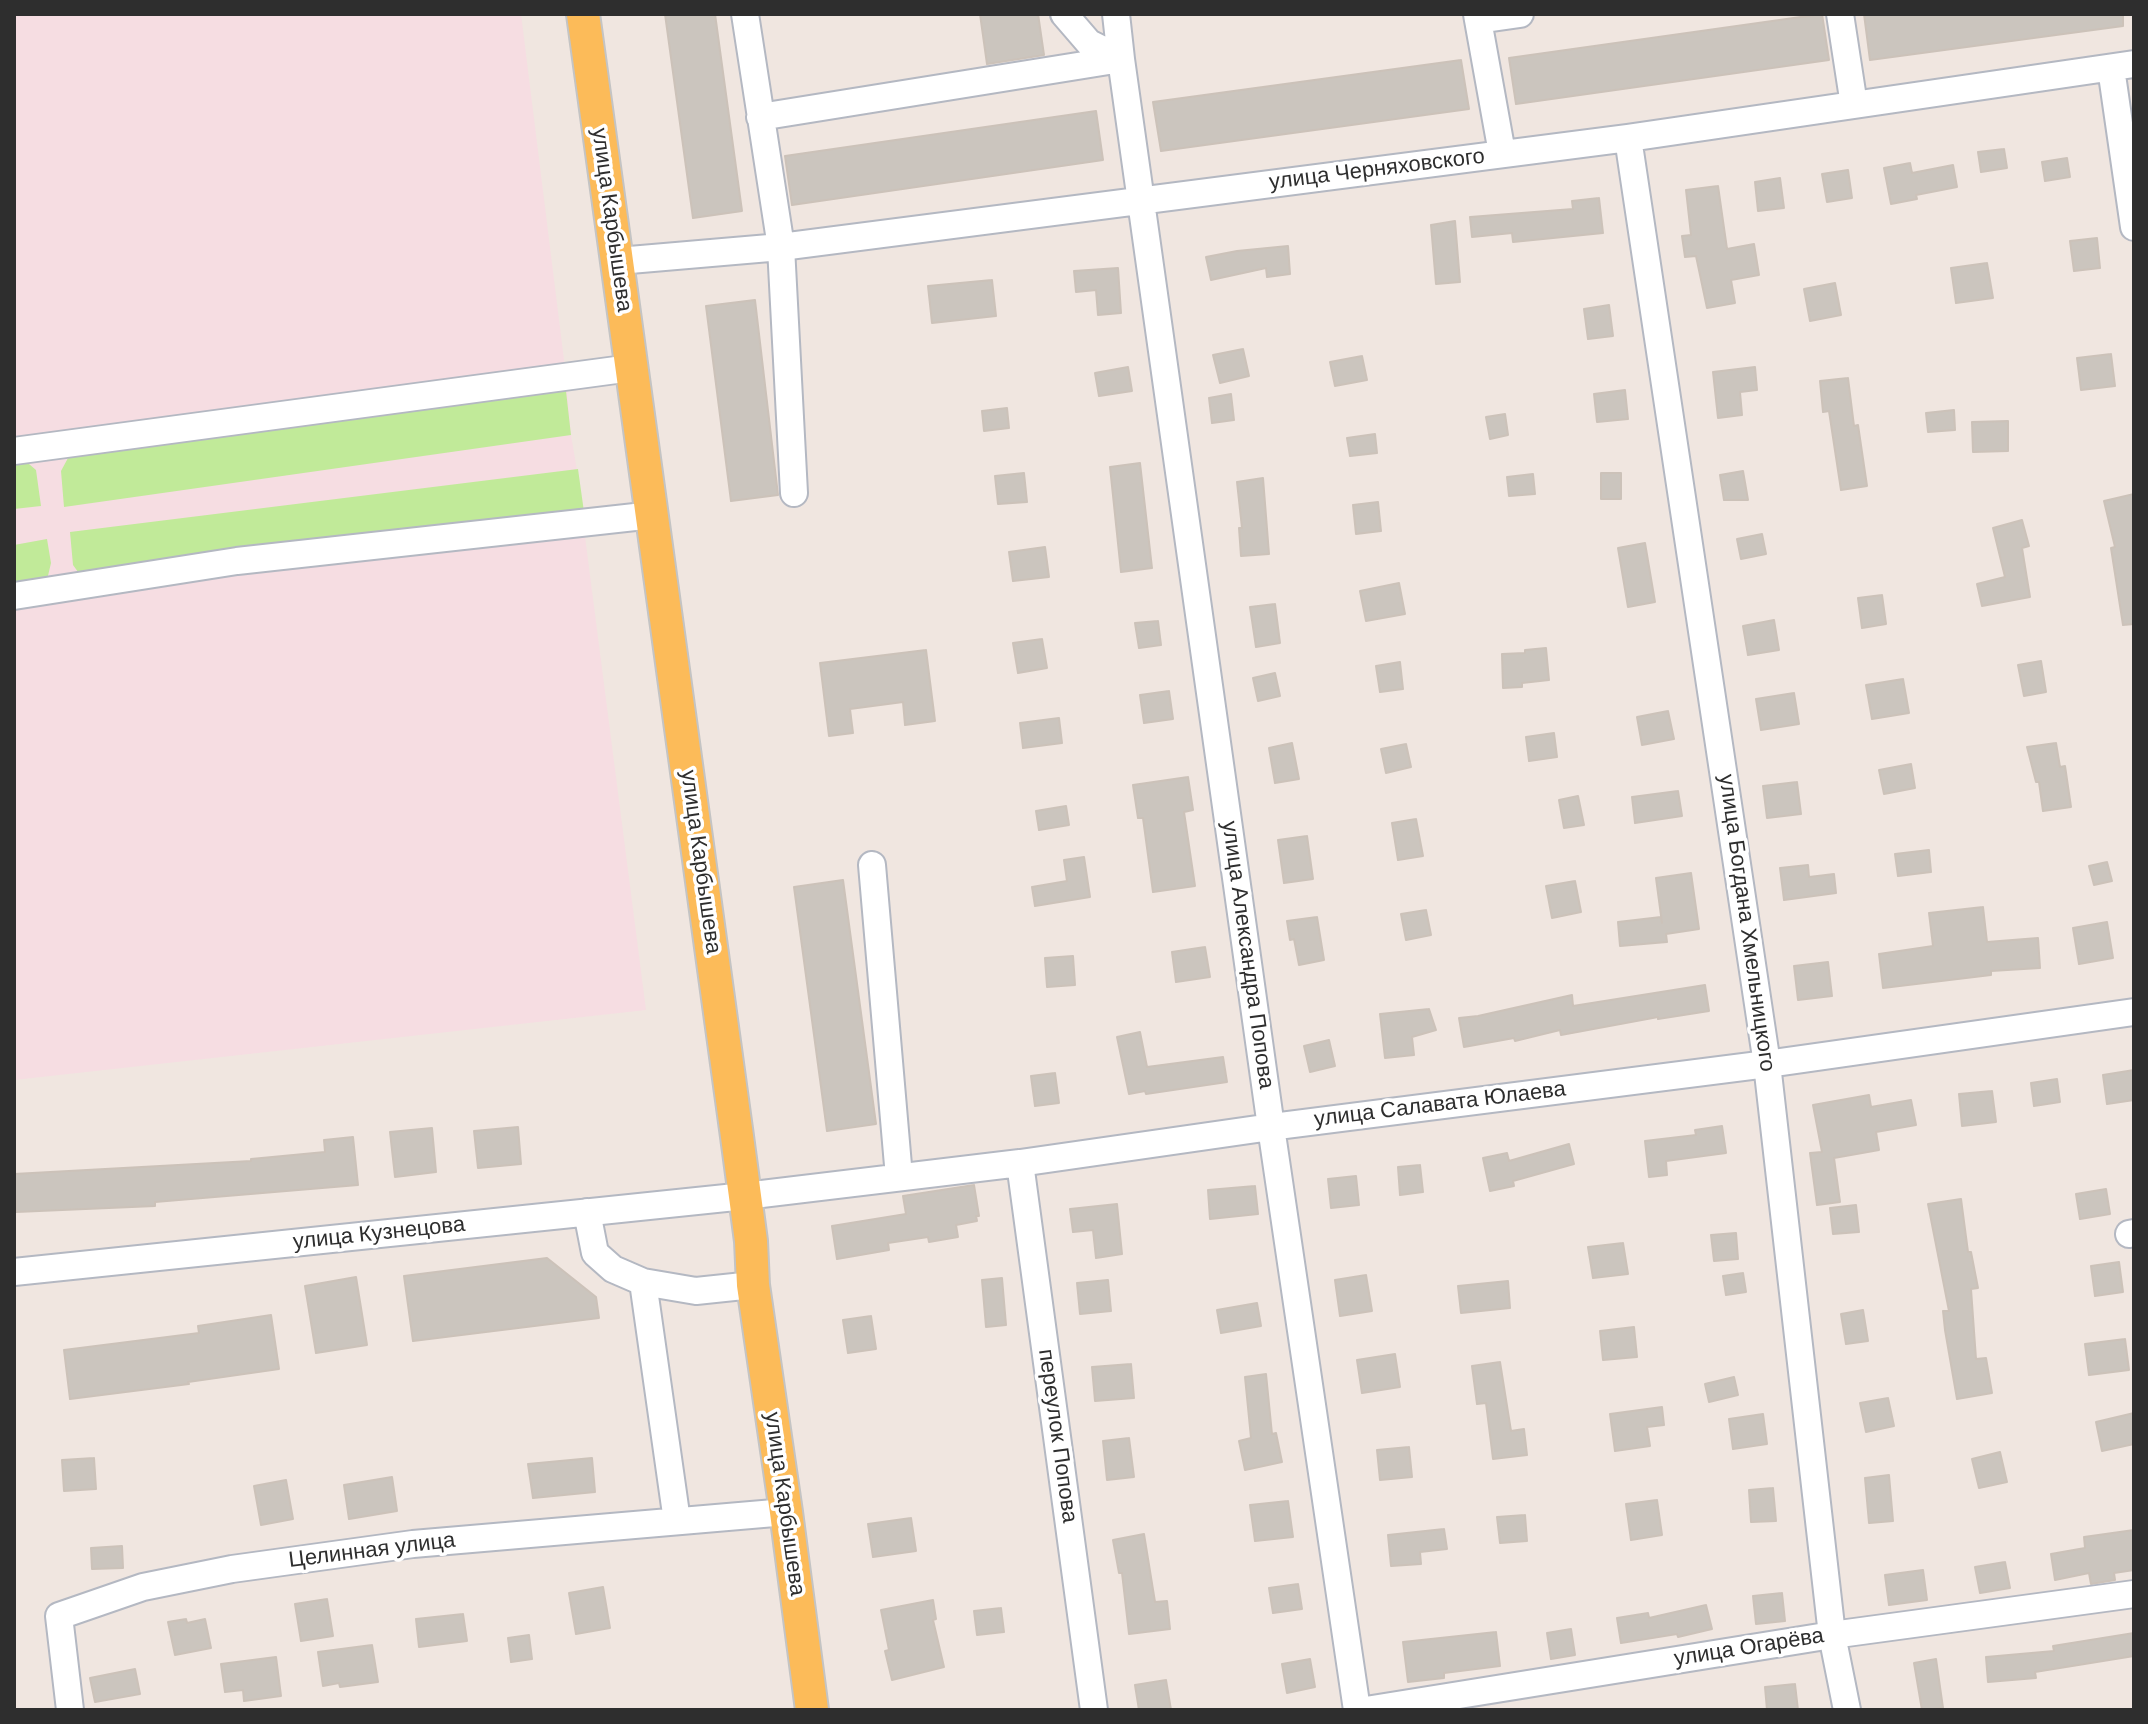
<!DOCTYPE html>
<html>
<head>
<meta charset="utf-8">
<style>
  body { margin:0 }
  #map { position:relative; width:2148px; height:1724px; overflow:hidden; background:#f0e6e0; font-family:"DM Sans",sans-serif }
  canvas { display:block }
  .frame { position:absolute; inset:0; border:16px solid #2e2e2e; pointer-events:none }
</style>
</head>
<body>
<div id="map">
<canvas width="2148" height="1724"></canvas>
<div class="frame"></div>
</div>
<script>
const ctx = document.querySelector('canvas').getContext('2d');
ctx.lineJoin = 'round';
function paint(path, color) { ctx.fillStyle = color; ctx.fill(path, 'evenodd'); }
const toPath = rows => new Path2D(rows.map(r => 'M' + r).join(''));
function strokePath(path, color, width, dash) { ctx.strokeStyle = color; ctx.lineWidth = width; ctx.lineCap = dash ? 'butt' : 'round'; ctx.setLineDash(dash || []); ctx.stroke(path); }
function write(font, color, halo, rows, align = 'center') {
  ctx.font = font + ' "DM Sans",sans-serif'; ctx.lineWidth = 7; ctx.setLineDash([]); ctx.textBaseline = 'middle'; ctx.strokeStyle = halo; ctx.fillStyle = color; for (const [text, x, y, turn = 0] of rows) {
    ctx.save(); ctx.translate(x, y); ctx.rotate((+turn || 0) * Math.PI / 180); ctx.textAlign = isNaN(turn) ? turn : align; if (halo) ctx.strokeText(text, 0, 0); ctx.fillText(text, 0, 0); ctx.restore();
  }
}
const medical = toPath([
  [14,14,521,14,566,376,571,435,584,512,583,521,646,1010,14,1080]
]);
const green = toPath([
  [566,391,571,435,64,507,61,471,68,458,82,452],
  [14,462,29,464,36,470,41,506,14,509],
  [578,469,584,512,81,576,73,565,70,532],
  [47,539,51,563,47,580,14,590,14,545]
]);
const building = toPath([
  [665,14,715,14,742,211,693,218,665,14],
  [980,14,1038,14,1044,55,987,64,980,14],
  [1822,14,1829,60,1516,104,1509,58,1822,14],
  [1864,14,2123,14,2123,26,1870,60,1864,14],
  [1461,60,1469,109,1161,151,1153,102,1461,60],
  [1096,111,1103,160,792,205,785,156,1096,111],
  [2004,149,2007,168,1981,172,1978,152,2004,149],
  [2067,158,2070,177,2045,181,2042,162,2067,158],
  [1910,163,1912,173,1953,165,1957,187,1916,195,1917,199,1891,204,1884,168,1910,163],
  [1848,170,1852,198,1827,202,1822,174,1848,170],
  [1780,178,1784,208,1758,211,1755,182,1780,178],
  [1718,186,1727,249,1754,244,1759,275,1731,280,1735,303,1707,308,1696,256,1685,257,1682,236,1691,235,1686,190,1718,186],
  [1599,198,1603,233,1513,242,1512,233,1472,237,1470,217,1573,209,1572,201,1599,198],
  [1455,221,1460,282,1436,284,1431,225,1455,221],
  [2097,238,2100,268,2074,271,2070,241,2097,238],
  [1288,246,1290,274,1267,277,1266,268,1211,280,1206,257,1237,251,1288,246],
  [1987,263,1993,298,1956,303,1951,268,1987,263],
  [1118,268,1121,313,1098,315,1096,290,1076,292,1074,271,1118,268],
  [992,280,996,316,932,323,928,286,992,280],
  [1835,283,1841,315,1810,321,1804,289,1835,283],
  [755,300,778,495,731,501,706,306,755,300],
  [1609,305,1613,336,1588,339,1584,309,1609,305],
  [1243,349,1249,376,1220,383,1213,355,1243,349],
  [2111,354,2115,386,2081,390,2077,358,2111,354],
  [1362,356,1367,380,1335,386,1330,362,1362,356],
  [1128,367,1132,391,1099,396,1095,373,1128,367],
  [1755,367,1757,390,1740,392,1742,415,1718,418,1713,372,1755,367],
  [1848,378,1854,426,1858,425,1867,486,1841,490,1829,411,1823,412,1820,381,1848,378],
  [1625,390,1628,419,1597,422,1594,394,1625,390],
  [1231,394,1234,420,1212,423,1209,398,1231,394],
  [1007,408,1009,428,984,431,982,411,1007,408],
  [1954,410,1955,430,1928,432,1926,413,1954,410],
  [1505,414,1508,435,1490,439,1486,417,1505,414],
  [2008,421,2008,451,1973,452,1972,422,2008,421],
  [1375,434,1377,453,1350,456,1347,438,1375,434],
  [1140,463,1152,568,1121,572,1110,467,1140,463],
  [1743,471,1748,500,1724,500,1720,475,1743,471],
  [1024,473,1027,502,998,504,995,476,1024,473],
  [1601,473,1621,473,1621,499,1601,499,1601,473],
  [1533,474,1535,494,1509,496,1507,477,1533,474],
  [1263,478,1269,554,1241,556,1239,528,1242,528,1237,482,1263,478],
  [2134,494,2134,624,2123,625,2111,548,2115,547,2104,501,2134,494],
  [1378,502,1381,531,1356,534,1353,505,1378,502],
  [2022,520,2029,546,2022,548,2030,597,1982,606,1977,584,2005,577,1993,528,2022,520],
  [1762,534,1766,554,1741,559,1737,539,1762,534],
  [1645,543,1655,602,1628,607,1618,548,1645,543],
  [1045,547,1049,577,1013,581,1009,552,1045,547],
  [1399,583,1405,614,1366,621,1360,591,1399,583],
  [1882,595,1886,624,1862,628,1858,598,1882,595],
  [1275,604,1280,643,1256,647,1250,607,1275,604],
  [1774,620,1779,650,1748,655,1743,626,1774,620],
  [1158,621,1161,645,1139,648,1135,623,1158,621],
  [1042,639,1047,668,1018,673,1013,643,1042,639],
  [1546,648,1549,680,1522,683,1522,687,1503,688,1502,654,1525,653,1525,650,1546,648],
  [926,650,935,721,905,725,903,702,850,709,853,733,829,736,820,663,926,650],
  [2041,661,2046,692,2024,696,2018,665,2041,661],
  [1400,662,1403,689,1380,692,1376,666,1400,662],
  [1275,673,1280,696,1258,701,1253,678,1275,673],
  [1903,679,1909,713,1872,719,1866,685,1903,679],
  [1169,691,1173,719,1144,723,1140,695,1169,691],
  [1794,693,1799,724,1761,730,1756,699,1794,693],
  [1668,711,1674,739,1642,745,1637,717,1668,711],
  [1059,718,1062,743,1023,748,1020,723,1059,718],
  [1554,733,1557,757,1529,761,1526,737,1554,733],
  [1292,743,1299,779,1275,783,1269,748,1292,743],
  [2056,743,2060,767,2065,766,2071,807,2043,811,2039,782,2036,782,2027,747,2056,743],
  [1406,744,1411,767,1386,773,1381,749,1406,744],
  [1911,764,1915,788,1884,794,1879,770,1911,764],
  [1188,777,1193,810,1184,812,1195,886,1153,892,1143,818,1138,818,1133,785,1188,777],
  [1797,782,1801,814,1767,818,1763,786,1797,782],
  [1678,791,1682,816,1635,823,1632,797,1678,791],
  [1578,796,1584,825,1564,828,1559,800,1578,796],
  [1066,806,1069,825,1039,830,1036,811,1066,806],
  [1416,819,1423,856,1398,860,1392,823,1416,819],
  [1307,836,1313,879,1284,883,1278,840,1307,836],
  [1929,850,1931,872,1898,876,1895,854,1929,850],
  [1084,857,1090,897,1035,906,1032,887,1067,881,1064,860,1084,857],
  [2107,862,2112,881,2094,885,2089,866,2107,862],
  [1808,865,1809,877,1834,874,1836,893,1784,900,1780,868,1808,865],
  [1691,873,1699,929,1666,934,1667,942,1620,946,1618,922,1661,917,1662,923,1656,878,1691,873],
  [843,880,876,1124,827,1131,794,887,843,880],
  [1575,881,1581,912,1552,918,1546,886,1575,881],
  [1983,907,1987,942,2038,938,2040,968,1991,971,1991,975,1883,988,1879,954,1933,946,1929,913,1983,907],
  [1426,910,1431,935,1406,940,1401,914,1426,910],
  [1317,917,1324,960,1299,965,1294,939,1290,940,1287,921,1317,917],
  [2107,922,2113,958,2079,964,2073,928,2107,922],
  [1205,947,1210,977,1176,982,1172,952,1205,947],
  [1073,956,1075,985,1047,987,1045,958,1073,956],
  [1828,962,1832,996,1798,1000,1794,966,1828,962],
  [1705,985,1709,1011,1658,1019,1658,1017,1561,1035,1560,1030,1515,1041,1514,1038,1464,1047,1459,1018,1478,1016,1572,995,1573,1006,1705,985],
  [1429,1009,1436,1030,1412,1037,1414,1055,1385,1058,1380,1014,1429,1009],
  [1140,1032,1147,1067,1223,1057,1227,1082,1146,1094,1145,1091,1129,1094,1117,1037,1140,1032],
  [1329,1040,1335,1066,1310,1072,1304,1046,1329,1040],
  [2134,1070,2134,1100,2107,1104,2103,1075,2134,1070],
  [1055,1073,1059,1103,1035,1106,1031,1076,1055,1073],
  [2057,1079,2060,1102,2034,1106,2031,1083,2057,1079],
  [1992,1091,1996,1122,1962,1126,1959,1094,1992,1091],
  [1869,1095,1871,1107,1911,1100,1916,1125,1876,1132,1879,1150,1834,1158,1840,1202,1817,1205,1810,1153,1822,1152,1813,1105,1869,1095],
  [1722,1126,1726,1153,1666,1161,1667,1175,1649,1177,1645,1141,1696,1135,1695,1130,1722,1126],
  [518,1127,521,1164,478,1168,474,1131,518,1127],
  [432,1128,436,1172,395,1177,390,1132,432,1128],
  [353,1137,358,1185,155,1202,155,1206,16,1212,14,1174,251,1161,251,1159,325,1152,324,1140,353,1137],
  [1569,1144,1574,1164,1513,1181,1514,1186,1490,1191,1483,1158,1507,1153,1509,1161,1569,1144],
  [1420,1165,1423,1192,1400,1195,1398,1167,1420,1165],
  [1356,1176,1359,1205,1331,1208,1328,1179,1356,1176],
  [974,1185,979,1216,976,1216,977,1221,956,1225,958,1237,929,1242,928,1237,888,1243,889,1250,837,1259,832,1226,906,1214,903,1196,974,1185],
  [1255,1186,1258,1214,1210,1219,1208,1190,1255,1186],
  [2106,1189,2110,1214,2080,1219,2076,1194,2106,1189],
  [1961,1199,1968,1252,1971,1252,1978,1288,1971,1289,1976,1359,1986,1358,1992,1393,1957,1399,1945,1330,1943,1311,1949,1311,1928,1204,1961,1199],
  [1117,1204,1122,1254,1096,1258,1093,1230,1073,1232,1070,1209,1117,1204],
  [1856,1205,1859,1232,1833,1234,1830,1208,1856,1205],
  [1736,1233,1738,1259,1714,1261,1711,1235,1736,1233],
  [1623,1243,1628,1274,1593,1278,1588,1247,1623,1243],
  [547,1258,596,1297,599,1318,413,1341,404,1276,547,1258],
  [2119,1262,2123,1292,2095,1296,2091,1266,2119,1262],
  [1743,1273,1746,1292,1726,1295,1723,1276,1743,1273],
  [1366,1275,1372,1311,1340,1316,1335,1280,1366,1275],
  [356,1277,367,1345,316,1353,305,1286,356,1277],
  [1002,1278,1006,1325,986,1327,982,1280,1002,1278],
  [1108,1280,1111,1311,1080,1314,1077,1283,1108,1280],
  [1508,1281,1510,1308,1461,1313,1458,1286,1508,1281],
  [1257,1303,1261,1326,1221,1333,1217,1310,1257,1303],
  [1863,1310,1868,1341,1846,1344,1841,1314,1863,1310],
  [271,1315,279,1369,188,1382,189,1384,70,1399,64,1350,199,1333,198,1326,271,1315],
  [871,1316,876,1349,848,1353,843,1320,871,1316],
  [1634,1327,1637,1357,1603,1360,1600,1331,1634,1327],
  [2125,1339,2129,1370,2089,1375,2085,1344,2125,1339],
  [1395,1354,1400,1387,1362,1393,1357,1360,1395,1354],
  [1500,1362,1511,1431,1524,1429,1527,1455,1493,1459,1486,1403,1477,1404,1472,1366,1500,1362],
  [1131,1364,1134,1398,1095,1401,1092,1367,1131,1364],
  [1266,1374,1272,1434,1276,1433,1282,1462,1245,1470,1239,1441,1251,1438,1245,1377,1266,1374],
  [1734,1377,1738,1395,1709,1402,1705,1384,1734,1377],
  [1888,1398,1894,1426,1866,1432,1860,1403,1888,1398],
  [1662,1407,1664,1425,1647,1427,1650,1446,1615,1451,1610,1414,1662,1407],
  [2134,1413,2134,1444,2102,1451,2096,1422,2134,1413],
  [1763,1414,1767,1444,1733,1449,1729,1419,1763,1414],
  [1129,1438,1134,1477,1107,1480,1103,1441,1129,1438],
  [1409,1447,1412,1477,1380,1480,1377,1450,1409,1447],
  [2000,1452,2007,1482,1979,1488,1972,1459,2000,1452],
  [94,1458,96,1489,64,1491,62,1460,94,1458],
  [592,1458,595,1492,533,1498,528,1464,592,1458],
  [1889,1475,1893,1521,1869,1523,1865,1478,1889,1475],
  [392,1477,397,1511,349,1519,344,1485,392,1477],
  [286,1480,293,1519,261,1525,254,1486,286,1480],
  [1773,1488,1776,1521,1751,1522,1749,1490,1773,1488],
  [1657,1500,1662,1535,1631,1540,1626,1504,1657,1500],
  [1288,1501,1293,1537,1255,1541,1250,1505,1288,1501],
  [1525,1515,1527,1541,1500,1543,1497,1517,1525,1515],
  [911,1518,916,1551,873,1557,868,1524,911,1518],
  [1444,1529,1447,1549,1420,1552,1421,1564,1391,1566,1388,1535,1444,1529],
  [2134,1530,2134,1570,2114,1573,2115,1580,2091,1584,2089,1573,2055,1580,2051,1554,2085,1548,2084,1537,2134,1530],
  [1144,1534,1155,1602,1167,1601,1170,1629,1129,1634,1122,1573,1119,1573,1113,1540,1144,1534],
  [122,1546,123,1568,92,1569,91,1548,122,1546],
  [2005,1562,2010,1588,1980,1593,1975,1567,2005,1562],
  [1923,1570,1927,1600,1889,1605,1885,1575,1923,1570],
  [1298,1584,1302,1609,1273,1613,1269,1588,1298,1584],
  [603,1587,610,1628,576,1634,569,1593,603,1587],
  [1782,1593,1785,1621,1756,1624,1753,1596,1782,1593],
  [327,1599,333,1636,301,1641,295,1604,327,1599],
  [933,1600,936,1619,933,1620,944,1667,892,1680,885,1651,889,1650,881,1610,933,1600],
  [1706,1605,1712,1629,1678,1637,1677,1634,1621,1643,1617,1618,1648,1613,1649,1618,1706,1605],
  [1001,1608,1004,1632,977,1635,974,1611,1001,1608],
  [463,1614,467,1641,419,1647,416,1619,463,1614],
  [186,1619,187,1623,205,1619,211,1648,175,1655,168,1622,186,1619],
  [1571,1629,1575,1655,1551,1659,1547,1633,1571,1629],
  [1496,1632,1500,1666,1444,1673,1444,1678,1408,1682,1403,1642,1496,1632],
  [2134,1633,2134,1656,2035,1672,2036,1678,1988,1682,1986,1657,2054,1651,2053,1646,2134,1633],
  [529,1635,532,1659,511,1662,508,1638,529,1635],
  [372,1645,378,1682,340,1687,339,1683,323,1686,318,1652,372,1645],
  [276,1657,281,1696,244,1701,243,1690,225,1692,221,1664,276,1657],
  [1310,1659,1315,1687,1287,1693,1282,1664,1310,1659],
  [1936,1659,1943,1708,1922,1710,1914,1663,1936,1659],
  [135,1669,140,1694,95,1702,90,1678,135,1669],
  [1166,1680,1171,1710,1139,1710,1135,1685,1166,1680],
  [1795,1684,1798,1710,1767,1710,1765,1687,1795,1684]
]);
const minor = toPath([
  [745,14,781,247,794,493],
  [1064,14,1089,43,1121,59,1271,1127,1357,1710],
  [1477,14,1478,20,1520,14],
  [1483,14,1478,20,1502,153],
  [1840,14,1854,105],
  [2111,68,2134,227],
  [760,117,1121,59,1116,14],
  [1628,138,1767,1064,1832,1635,1847,1710],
  [618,261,781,247,1628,138,2134,64],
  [14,451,631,368],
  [14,596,237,561,653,515],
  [872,865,899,1177],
  [1020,1163,1094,1710],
  [587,1212,595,1253,613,1269,643,1282,696,1291,753,1285],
  [2129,1234,2134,1233],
  [14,1272,745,1196,1020,1163,1271,1127,1767,1064,2134,1012],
  [643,1282,677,1521],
  [70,1710,59,1616,143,1587,232,1569,413,1544,786,1512],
  [1366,1710,1832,1635,2134,1594]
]);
const major = toPath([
  [583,14,736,1129,751,1241,753,1285,786,1512,812,1710]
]);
const streetNames = [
  ["улица Черняховского",1377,170,-7],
  ["улица Карбышева",611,220,82],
  ["улица Карбышева",700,862,82],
  ["улица Богдана Хмельницкого",1746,923,82],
  ["улица Александра Попова",1247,955,82],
  ["улица Салавата Юлаева",1440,1105,-7],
  ["улица Кузнецова",379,1234,-6],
  ["переулок Попова",1057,1436,82],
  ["улица Карбышева",784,1504,82],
  ["Целинная улица",372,1551,-7],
  ["улица Огарёва",1749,1648,-9]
];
paint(medical, '#f6dde2');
paint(green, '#c1ea99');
paint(building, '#cbc5be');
strokePath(building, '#ccc2b9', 2);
strokePath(minor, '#b4b8c2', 30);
strokePath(major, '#c4c4c4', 36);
strokePath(minor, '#fff', 26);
strokePath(major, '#fcbb59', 32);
write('22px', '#2e2e2e', '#fff', streetNames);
</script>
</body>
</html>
